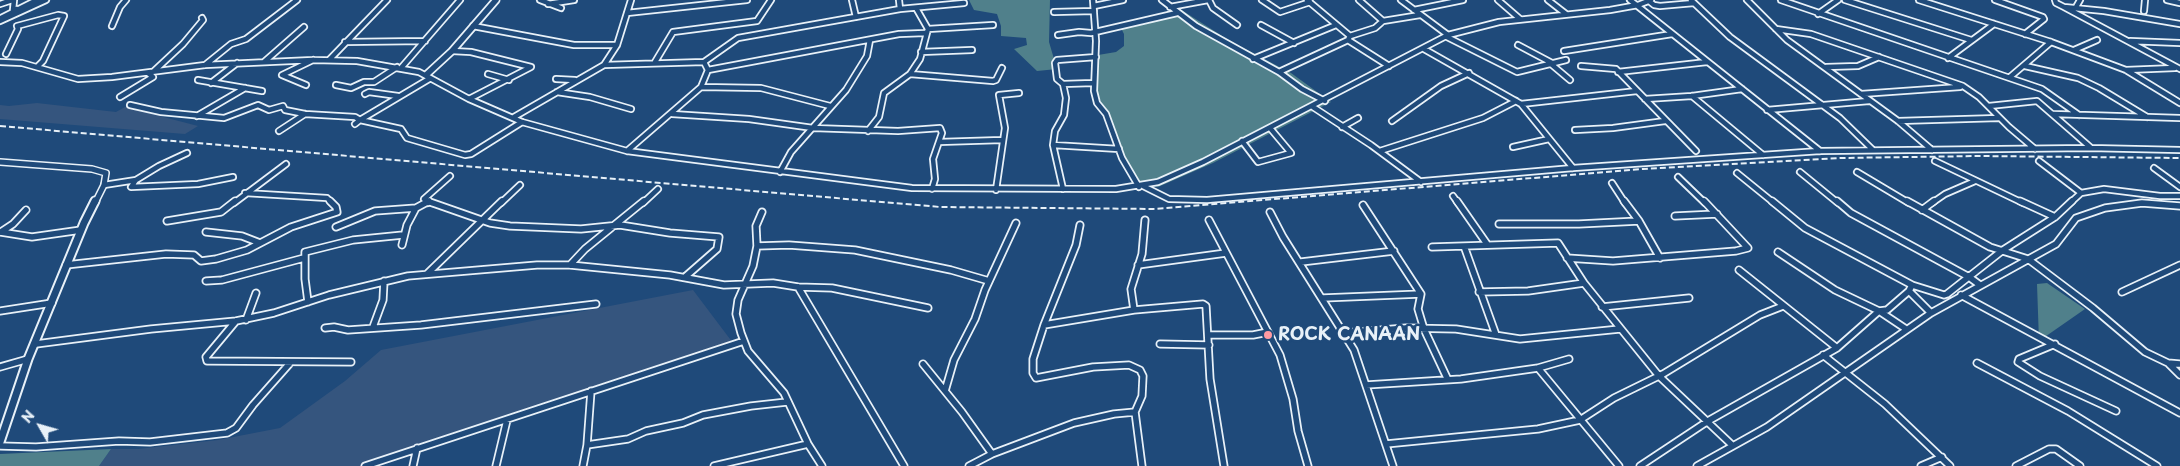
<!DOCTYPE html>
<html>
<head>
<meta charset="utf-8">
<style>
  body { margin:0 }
  #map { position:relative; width:2180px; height:466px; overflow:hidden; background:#1f4a7a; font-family:"Playpen Sans",sans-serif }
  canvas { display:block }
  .north { position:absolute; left:15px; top:401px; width:50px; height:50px; -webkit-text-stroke:4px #1f4a7a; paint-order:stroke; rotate:308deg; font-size:14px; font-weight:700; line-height:20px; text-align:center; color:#e8f1f8 }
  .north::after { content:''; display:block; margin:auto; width:18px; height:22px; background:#e8f1f8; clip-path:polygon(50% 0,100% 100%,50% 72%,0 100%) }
</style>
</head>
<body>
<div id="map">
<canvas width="2180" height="466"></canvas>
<div class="north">N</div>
</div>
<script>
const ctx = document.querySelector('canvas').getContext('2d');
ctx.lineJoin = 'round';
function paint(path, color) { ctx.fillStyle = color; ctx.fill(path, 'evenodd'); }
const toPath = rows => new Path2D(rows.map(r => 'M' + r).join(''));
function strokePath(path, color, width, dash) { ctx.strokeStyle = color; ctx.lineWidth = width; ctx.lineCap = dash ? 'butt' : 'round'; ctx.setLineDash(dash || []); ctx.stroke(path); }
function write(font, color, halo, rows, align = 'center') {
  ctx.font = font + ' "Playpen Sans",sans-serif'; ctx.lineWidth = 5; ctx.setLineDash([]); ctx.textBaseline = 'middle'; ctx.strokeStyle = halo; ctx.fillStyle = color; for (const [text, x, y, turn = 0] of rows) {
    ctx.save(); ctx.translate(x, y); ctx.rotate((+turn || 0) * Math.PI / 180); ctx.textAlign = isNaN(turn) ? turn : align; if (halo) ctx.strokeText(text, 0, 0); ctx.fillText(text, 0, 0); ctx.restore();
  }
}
const built = toPath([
  [37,103,116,112,125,107,198,126,185,134,0,119,0,105,9,106],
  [693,290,733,343,365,466,99,466,111,449,138,449,218,440,280,428,345,381,381,350]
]);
const green = toPath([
  [969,0,1050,0,1049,42,1057,69,1037,71,1014,49,1027,45,1026,38,1001,36,1001,26,997,14,974,10],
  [1180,9,1230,41,1291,73,1331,102,1213,163,1158,187,1135,183,1094,85,1098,55,1116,52,1124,46,1124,34,1119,24],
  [2047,283,2085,309,2039,341,2037,284],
  [111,449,99,466,0,466,0,454]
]);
const minorFar1 = toPath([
  [14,0,13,10,17,9],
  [540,0,561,8],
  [852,0,856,17],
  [899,0,900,9],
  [1093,0,1096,41,1094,91,1097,103,1106,114,1122,158,1139,187],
  [1162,0,1196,26,1279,72,1302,89,1325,101],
  [1209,0,1213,8,1237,25],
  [1262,0,1280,12,1310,2],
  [1307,0,1350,36],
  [1359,0,1383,21],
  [1401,0,1448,35],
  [1498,0,1520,19],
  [1548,0,1566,14],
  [1630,0,1820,151],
  [1691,0,1730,37,1840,118,1873,150],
  [1747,0,1787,40,1898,121,1932,150],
  [1781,0,2042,89,2079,115],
  [1845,0,1971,40],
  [1919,0,2051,42,2126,70,2180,103],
  [1995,0,2043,17,2044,19,2025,34],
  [2055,0,2056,3,2064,7,2104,11,2180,24],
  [2167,0,2180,3],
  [1649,1,1654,5,1660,6,1694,3],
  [0,4,12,0],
  [548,4,574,0],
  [1094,6,1123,0],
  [1170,7,1208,0],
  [2064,7,2180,69],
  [2076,7,2080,0],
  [1414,10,1463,0],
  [2144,11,2145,0],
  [1054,12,1094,11],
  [627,13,747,0],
  [1818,14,1838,0],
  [0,21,46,0],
  [1261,25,1294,43],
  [112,26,120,7,126,0],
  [473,26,574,45,617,45],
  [928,29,993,25],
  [1776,29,1811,34,1963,86,1979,97,2009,127,2035,149],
  [1058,35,1079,32,1091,33,1177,13],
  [1447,37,1517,72,1566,60],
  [1348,40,1389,66],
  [2130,41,2180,43],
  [345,42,425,41],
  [1518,45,1552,63],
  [1424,49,1521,104,1573,168],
  [2074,50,2097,40],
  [452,51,471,52,531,67,469,99],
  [1564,51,1672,34],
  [921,52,972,50],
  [6,54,18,29,17,26,58,15,64,16,43,61,37,67],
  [1948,58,1994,24],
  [1253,59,1336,25],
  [329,60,387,0],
  [0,62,22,63,78,79,112,77,205,65,313,60,357,61,419,72,469,99,522,122,627,151,912,188,1116,189,1158,182,1203,162,1448,35,1499,22,1610,10,1638,5,1651,0],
  [264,62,304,27],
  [655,62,673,32,757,21,771,0],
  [1551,64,1570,80],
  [205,65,231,44,246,39,297,0],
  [604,65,704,62],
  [1581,66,1616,69,1696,151],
  [2025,66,2078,78,2099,88,2147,117],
  [1826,67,1858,66,1879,57],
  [401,68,460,0],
  [708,70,899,34,925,33],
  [2126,70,2175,68],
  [153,72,183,44,203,20,202,18],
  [1279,72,1348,40,1350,36,1375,28,1383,21,1420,15],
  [1618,72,1707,62],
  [488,74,509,80],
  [910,74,993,81,996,80,1002,68],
  [2010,77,2051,42],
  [429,79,360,120,401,129,407,138,465,155,471,154,522,122],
  [556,79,575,80],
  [198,80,262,91],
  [211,83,237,63],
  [1063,84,1093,83],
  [306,85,282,75,313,60],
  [336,85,351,88,364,82,374,82,397,67],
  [701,87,761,88,830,106],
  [557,92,590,97,631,109],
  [365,94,369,92,398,96],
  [1861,94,1960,87],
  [1692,96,1763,155],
  [120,97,153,77,148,73],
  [1645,99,1692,96,1742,89],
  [1521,104,1637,91],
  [130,105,161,112,224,118,258,105,269,110,283,106,285,110,305,114,355,117,360,120,355,124],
  [1989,106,2037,101,2090,147],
  [1313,107,1371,145,1421,182],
  [1767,110,1869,101],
  [672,114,749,119,813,128,898,131,940,128,942,133,933,159,935,179,932,189],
  [2053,114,2180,118],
  [197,116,245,88],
  [514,117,604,65,617,45,631,0],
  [1392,121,1441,86,1469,73],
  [1898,121,1999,118],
  [1342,127,1358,118],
  [1575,130,1613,128,1665,121],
  [279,131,305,114],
  [868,131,879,117,884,93,910,74,920,59,928,29,916,8],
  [1242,141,1258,162,1291,153,1270,128],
  [939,142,1002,140],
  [1053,145,1119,149],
  [1513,147,1549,139],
  [627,151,701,87,708,70,704,62,738,38,900,9,964,3],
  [1380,151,1483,118,1516,101],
  [1935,161,2023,203],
  [2039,161,2081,193],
  [2154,168,2180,187],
  [780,172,791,152,846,90,867,56,870,40],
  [1800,172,1838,203],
  [1857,172,1909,203],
  [1737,173,1774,203],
  [1678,177,1705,203],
  [136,180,131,187,198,184,233,177],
  [1612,183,1625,203],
  [104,185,136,180,159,166,187,153],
  [1143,186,1169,199,1207,200,1573,168,1820,151,2090,148,2180,150],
  [1063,189,1053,145,1055,131,1064,115,1066,98,1063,84,1057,79,1055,63,1057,60,1096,57],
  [996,190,1005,128,999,95,1019,93],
  [245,193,327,198,332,203],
  [1453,196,1458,203],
  [430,202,432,203],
  [234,203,286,164],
  [428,203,430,202,424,199,450,176],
  [501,203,520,185],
  [643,203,658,189],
  [1932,203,1945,194,1975,181],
  [2070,203,2081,193,2104,189,2160,196,2180,196]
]);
const minor = toPath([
  [1457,201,1487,244],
  [1624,201,1639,221,1660,258],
  [1772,201,1805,228,1912,285],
  [1837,201,1851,213,1969,277,1980,285],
  [1907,201,1990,247,2028,259,2093,308,2145,352,2168,363,2180,364],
  [2020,201,2055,217],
  [430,202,490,223,510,226,581,229,620,225,670,233,719,237,717,249,685,277],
  [1363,205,1421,294,1418,309,1424,329,1448,380],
  [1922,210,1934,201],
  [762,212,756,226,757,246,789,245,855,250,951,270,989,281],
  [1270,212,1283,237,1354,350,1393,466],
  [1675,216,1717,214],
  [1209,220,1280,355,1293,399,1298,431,1308,466],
  [167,221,221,212,235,201],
  [1499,224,1579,224,1639,221],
  [1080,225,1076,245,1044,325,1033,359,1033,373,1036,378,1093,367,1129,365,1140,370,1143,376,1142,396,1135,412,1142,466],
  [336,227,375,211,416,208],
  [0,232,32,237,81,230],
  [1,232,13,224,26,210],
  [206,232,242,236,260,243],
  [402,245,407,225,416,208,429,201],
  [757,246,753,266,738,300,736,314,741,333,748,351,784,393,808,444,822,466],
  [1464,246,1496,335],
  [1432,247,1558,243,1584,283,1659,376,1732,445],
  [1778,252,1835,290,1879,311,1906,329],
  [1567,258,1613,261,1736,251,1748,248,1704,201],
  [1301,262,1394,251],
  [66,265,166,254,194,255,201,261,216,259,247,250,291,227,337,212,336,207,330,201],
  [570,265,585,249,644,201],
  [1138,265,1226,253],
  [1739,270,1837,348],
  [428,273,502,201],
  [206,281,222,280,304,258],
  [798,287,904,466],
  [1909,291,1931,313],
  [1479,292,1528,291,1584,283],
  [2122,292,2180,265],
  [1961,295,2180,413],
  [1323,298,1421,294],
  [308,302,305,279,305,252,353,240,403,235],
  [1602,307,1689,298],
  [1134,310,1131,289,1142,254,1145,220],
  [0,311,52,303],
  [246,320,256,293],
  [236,321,206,357,207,361,351,362],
  [1044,325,1134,310,1203,304,1206,306,1210,379,1224,466],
  [373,327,383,300,384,281],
  [325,328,334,327,348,330,421,325,596,304],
  [1344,333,1406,328,1456,329,1520,339,1620,329],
  [1209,335,1253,335,1268,332],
  [36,344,151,329,236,321,274,313,329,295,408,276,537,265,570,265,670,275,724,285,773,283,798,287,832,288,928,308],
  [1160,344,1209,345],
  [2055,344,2019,359,2018,362,2040,376,2116,411],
  [1823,355,1885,404,1950,466],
  [1977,363,2068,411,2157,466],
  [923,364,962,412,992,454],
  [2169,364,2180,375],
  [0,367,28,359],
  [1538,368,1569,359],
  [1366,385,1461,379,1538,368,1619,466],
  [945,391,954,360,975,319,985,290,1016,223],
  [1386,444,1538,429,1580,420,1614,398,1663,374,1760,315,1783,306],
  [587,445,628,439,646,431,683,423,703,415,751,406,787,402],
  [0,446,36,447,119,441,150,442,227,433,236,428,253,405,291,362],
  [365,466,744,341],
  [413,466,417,448],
  [496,466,507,420],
  [583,466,587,445,591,391],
  [714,466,808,444],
  [969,466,992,454,1074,423,1114,414,1135,412],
  [1640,466,1708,421,1837,348,1879,311,1887,310,1909,291,1912,285,1944,295,1947,294,2003,250,2055,217,2072,201],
  [1697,466,1767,427,1931,313,2056,244,2076,218,2105,208,2142,203,2180,206],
  [1921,466,1942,457],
  [2016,466,2049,449,2056,449,2080,466]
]);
const tertiaryFar1 = toPath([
  [0,162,92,169,106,173,104,185,95,203]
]);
const tertiary = toPath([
  [0,442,28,359,84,223,95,201]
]);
const secondary = toPath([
  [0,19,38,0],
  [426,75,452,51,496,0]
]);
const rail = toPath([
  [0,126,940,207,1153,209,1643,169,1840,158,1980,156,2180,158]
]);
const markers = [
  [1268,335,5,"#ff9aa2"]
];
const poiNames = [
  ["ROCK CANAAN",1278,335]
];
paint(built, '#35557e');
paint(green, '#50808b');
strokePath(minorFar1, '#e8f1f8', 8);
strokePath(minor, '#e8f1f8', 9);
strokePath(tertiaryFar1, '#e8f1f8', 8);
strokePath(tertiary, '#e8f1f8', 11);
strokePath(secondary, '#e8f1f8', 9);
strokePath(minorFar1, '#1f4a7a', 4.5);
strokePath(minor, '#1f4a7a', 5.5);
strokePath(tertiaryFar1, '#1f4a7a', 5);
strokePath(tertiary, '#1f4a7a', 7);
strokePath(secondary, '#1f4a7a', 5.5);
strokePath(rail, '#e8f1f8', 2, [6, 3]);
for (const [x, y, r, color] of markers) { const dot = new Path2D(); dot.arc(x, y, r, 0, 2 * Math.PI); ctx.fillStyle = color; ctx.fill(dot); strokePath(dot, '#1f4a7a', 2); }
write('bold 18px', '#e8f1f8', '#1f4a7a', poiNames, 'left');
</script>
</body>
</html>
